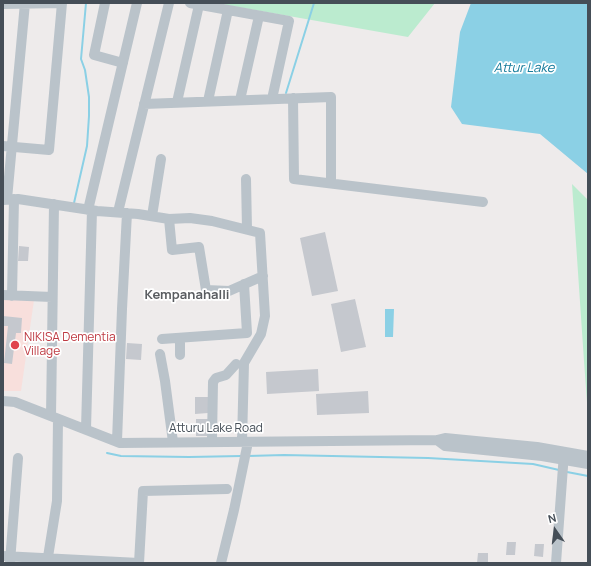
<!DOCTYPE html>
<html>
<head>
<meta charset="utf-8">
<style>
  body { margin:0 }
  #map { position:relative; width:591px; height:566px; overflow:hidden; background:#eeebeb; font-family:Manrope,sans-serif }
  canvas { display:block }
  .frame { position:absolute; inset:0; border:4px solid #454e57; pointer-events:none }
  .north { position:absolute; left:535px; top:510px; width:40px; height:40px; -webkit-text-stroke:3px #fff; paint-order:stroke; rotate:346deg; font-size:11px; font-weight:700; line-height:16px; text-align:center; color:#454e57 }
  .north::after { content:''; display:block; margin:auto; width:14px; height:18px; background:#454e57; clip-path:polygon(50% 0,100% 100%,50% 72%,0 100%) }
</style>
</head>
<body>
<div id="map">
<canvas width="591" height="566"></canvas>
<div class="frame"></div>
<div class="north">N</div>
</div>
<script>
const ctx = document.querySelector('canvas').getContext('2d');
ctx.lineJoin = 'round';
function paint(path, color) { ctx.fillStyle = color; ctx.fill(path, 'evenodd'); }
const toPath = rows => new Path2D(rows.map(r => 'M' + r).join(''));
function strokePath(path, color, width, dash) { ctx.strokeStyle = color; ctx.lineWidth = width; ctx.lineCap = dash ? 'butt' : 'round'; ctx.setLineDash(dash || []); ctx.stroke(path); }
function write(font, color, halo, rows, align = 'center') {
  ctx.font = font + ' Manrope,sans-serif'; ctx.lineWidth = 3.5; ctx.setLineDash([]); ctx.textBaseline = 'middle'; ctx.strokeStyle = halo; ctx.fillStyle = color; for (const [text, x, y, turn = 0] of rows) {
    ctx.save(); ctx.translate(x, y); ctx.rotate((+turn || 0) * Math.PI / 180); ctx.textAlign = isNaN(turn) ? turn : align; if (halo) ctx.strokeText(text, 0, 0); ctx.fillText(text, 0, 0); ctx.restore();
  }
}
const medical = toPath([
  [3,298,34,300,21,391,3,391]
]);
const green = toPath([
  [215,3,435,3,408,37],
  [572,184,588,200,588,416,584,361]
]);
const water = toPath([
  [471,3,588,3,588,174,540,134,462,124,451,107,460,32],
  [385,309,394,309,393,337,385,337]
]);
const stream = toPath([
  [286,93,314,3],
  [74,203,87,146,89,116,89,97,85,70,81,59,86,3],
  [107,453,121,456,189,457,241,456],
  [248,456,284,455,428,458,533,464,559,470],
  [567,472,588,476]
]);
const building = toPath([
  [325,232,338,291,312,296,300,238],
  [19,246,29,247,28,261,18,261],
  [355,299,366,347,341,352,331,304],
  [3,316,22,318,21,333,16,333,12,364,4,363,8,326,3,326],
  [127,343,142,344,141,360,126,359],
  [318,369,319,391,267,394,266,372],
  [368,391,369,413,317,415,316,394],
  [195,397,208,397,208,413,195,414],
  [196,419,209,419,209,436,196,436],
  [507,542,516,542,515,555,506,555],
  [535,544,544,544,543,557,534,556],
  [478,553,488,553,488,563,477,563]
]);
const minor = toPath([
  [105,3,94,55,123,63],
  [190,3,289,21,272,99],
  [3,4,62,3,49,150,3,146],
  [293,98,294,179,483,202],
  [240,100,259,16],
  [208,101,228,10],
  [177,102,199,5],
  [144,104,331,97,331,183],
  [246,179,247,229],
  [7,199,25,3],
  [3,200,18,199,97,211,138,214,169,219,190,218,212,221,260,233,265,316,261,334,244,363,242,442],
  [88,210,137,3],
  [118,212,169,3],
  [152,216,161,159],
  [169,219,172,250,199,247,206,290,229,291,263,276],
  [3,295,52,297],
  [12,296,14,199],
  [180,338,180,355],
  [162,339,247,333,244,284],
  [160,354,165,381,173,442],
  [3,401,15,402,120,443,437,440,445,438,537,447,588,456],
  [51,416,54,204],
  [86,429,92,210],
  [212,439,213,382,216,378,226,375,236,364],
  [437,440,445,446,542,456,588,464],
  [117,441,122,309,127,213],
  [3,556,139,563,143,491,227,489],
  [10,562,18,458],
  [47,563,57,501,58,419],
  [221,563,234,510,248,442],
  [556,563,564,453]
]);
const markers = [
  [15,345,5,"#e0444e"]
];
const healthNames = [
  ["NIKISA Dementia",24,338],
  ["Village",24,352]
];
const streetNames = [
  ["Atturu Lake Road",216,429]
];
const waterNames = [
  ["Attur Lake",524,68]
];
const neighbourhoodNames = [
  ["Kempanahalli",187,295]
];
paint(medical, '#f8dfdc');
paint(green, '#bbebcf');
paint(water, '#8bd0e5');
strokePath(stream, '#8bd0e5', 2);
paint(building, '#c5c8ce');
strokePath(minor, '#bac3ca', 10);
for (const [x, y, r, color] of markers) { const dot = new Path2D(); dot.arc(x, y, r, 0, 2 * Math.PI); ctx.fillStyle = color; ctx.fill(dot); strokePath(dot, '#fff', 1.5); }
write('12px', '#be3a42', '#fff', healthNames, 'left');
write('12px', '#454e57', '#fff', streetNames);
write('italic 13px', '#157b9b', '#fff', waterNames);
write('bold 13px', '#595c60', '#fff', neighbourhoodNames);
</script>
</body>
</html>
